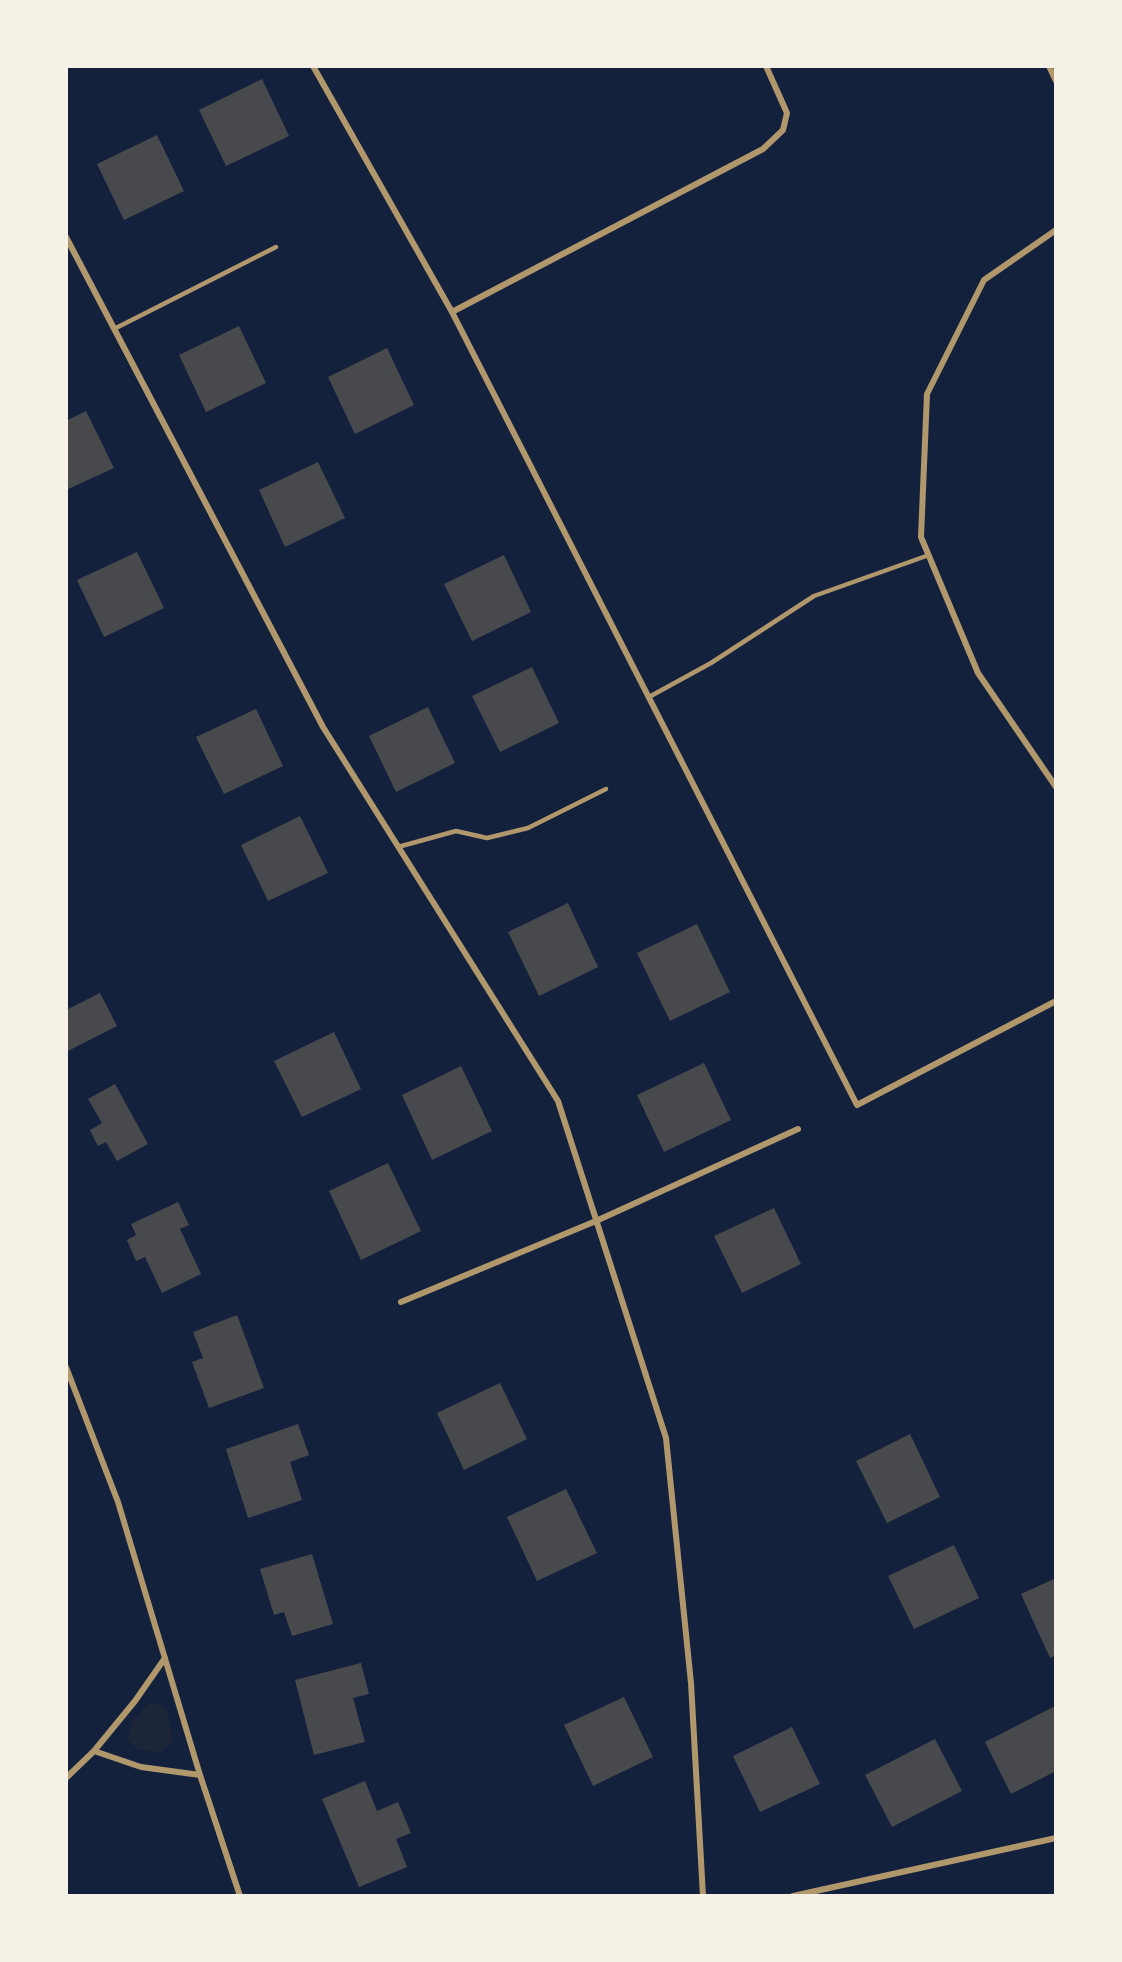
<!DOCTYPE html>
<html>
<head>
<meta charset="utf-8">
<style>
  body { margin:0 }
  #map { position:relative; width:1122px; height:1962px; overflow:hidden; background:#14213d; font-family:"Asap Condensed",sans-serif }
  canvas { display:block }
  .frame { position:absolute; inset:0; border:68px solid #f6f1e7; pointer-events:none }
</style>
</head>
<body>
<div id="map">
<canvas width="1122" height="1962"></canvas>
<div class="frame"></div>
</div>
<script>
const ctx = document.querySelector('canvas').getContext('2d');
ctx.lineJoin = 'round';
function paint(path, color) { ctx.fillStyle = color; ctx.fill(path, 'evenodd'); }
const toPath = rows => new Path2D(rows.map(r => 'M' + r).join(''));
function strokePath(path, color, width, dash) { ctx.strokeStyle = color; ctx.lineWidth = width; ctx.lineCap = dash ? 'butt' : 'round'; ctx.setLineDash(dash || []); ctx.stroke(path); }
const green = toPath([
  [154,1702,166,1708,173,1740,163,1752,138,1750,127,1739,134,1720,147,1705]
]);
const building = toPath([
  [262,79,289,136,226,166,199,110],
  [157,135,184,191,124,220,97,164],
  [239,326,266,383,206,412,179,355],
  [387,348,414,405,355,434,328,377],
  [86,411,114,468,66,490,66,421],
  [318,462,345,518,285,547,259,490],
  [137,552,164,608,104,637,77,580],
  [504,555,531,612,472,641,444,584],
  [532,667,559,723,500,752,472,696],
  [428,707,455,763,396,792,369,736],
  [256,709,283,766,224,794,196,737],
  [300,816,328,873,268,901,241,845],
  [568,903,598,967,539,996,508,932],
  [697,924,730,992,670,1021,637,953],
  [100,993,117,1026,68,1051,66,1010],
  [334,1032,361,1089,302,1117,274,1061],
  [704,1063,731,1120,664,1152,637,1095],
  [461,1066,492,1131,432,1160,402,1095],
  [115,1084,148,1144,117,1161,106,1142,98,1146,90,1130,102,1123,88,1099],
  [388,1163,421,1231,361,1260,329,1191],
  [178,1202,189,1225,180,1229,201,1274,162,1293,145,1257,136,1261,127,1240,136,1235,131,1224],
  [774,1208,801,1264,742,1293,714,1236],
  [237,1315,264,1388,209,1408,192,1362,203,1358,193,1332],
  [500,1383,527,1439,464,1470,437,1413],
  [298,1424,309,1455,290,1462,302,1500,248,1518,226,1449],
  [910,1434,940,1497,887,1523,856,1461],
  [566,1489,597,1553,537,1581,507,1517],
  [954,1545,979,1598,914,1629,888,1576],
  [312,1554,333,1624,292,1636,284,1612,274,1615,260,1569],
  [1056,1578,1056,1655,1050,1658,1021,1594],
  [361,1663,369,1694,353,1698,365,1742,314,1755,295,1680],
  [624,1697,653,1757,593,1786,564,1725],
  [1055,1706,1056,1771,1011,1794,985,1742],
  [792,1727,820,1784,760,1812,733,1756],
  [935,1739,962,1791,892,1827,865,1775],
  [365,1781,377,1811,398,1802,411,1833,396,1839,407,1867,359,1887,322,1799]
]);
const service = toPath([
  [114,329,276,247],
  [649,697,711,663,814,596,929,555],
  [398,847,456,831,487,838,528,828,606,789]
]);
const minor = toPath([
  [313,66,452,312,857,1105,1056,1001],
  [1049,66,1056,81],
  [1056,230,984,280,927,394,921,537,978,673,1056,787],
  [66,237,323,727,558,1101,666,1438,691,1683,703,1896],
  [452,312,763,149,783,130,787,113,766,66],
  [401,1302,596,1221,798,1129],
  [66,1367,118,1502,200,1775,240,1896],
  [94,1751,141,1767,200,1775],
  [66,1778,94,1751,135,1701,165,1658],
  [793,1896,1056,1838]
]);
paint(green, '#1d2539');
paint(building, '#48494c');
strokePath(service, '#b1986c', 4.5);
strokePath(minor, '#b1986c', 6);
</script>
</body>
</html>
